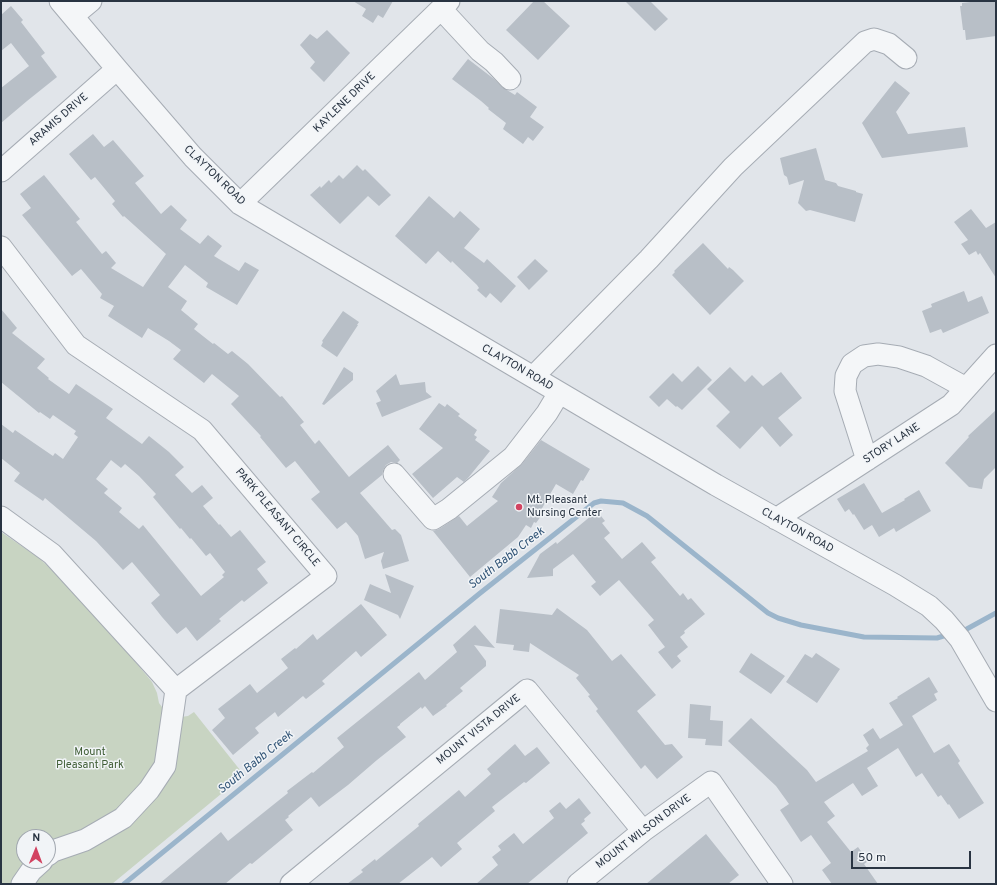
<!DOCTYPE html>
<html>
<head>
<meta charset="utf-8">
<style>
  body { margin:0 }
  #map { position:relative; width:997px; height:885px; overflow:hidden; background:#e1e5ea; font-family:Overpass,sans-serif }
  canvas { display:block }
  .frame { position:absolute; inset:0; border:2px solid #293442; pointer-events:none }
  .north { position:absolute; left:16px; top:829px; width:40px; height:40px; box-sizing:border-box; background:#f1f4f7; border:1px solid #a1a7af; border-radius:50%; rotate:1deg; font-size:11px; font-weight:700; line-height:16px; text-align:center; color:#293442 }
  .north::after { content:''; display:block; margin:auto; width:14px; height:18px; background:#d24361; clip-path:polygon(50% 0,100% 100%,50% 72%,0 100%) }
  .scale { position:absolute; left:851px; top:851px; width:120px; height:18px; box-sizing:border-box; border:2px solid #293442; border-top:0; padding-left:5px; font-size:12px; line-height:14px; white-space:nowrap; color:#293442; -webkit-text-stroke:3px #f1f4f7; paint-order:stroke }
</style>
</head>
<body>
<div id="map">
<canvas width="997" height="885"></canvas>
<div class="frame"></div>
<div class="north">N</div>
<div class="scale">50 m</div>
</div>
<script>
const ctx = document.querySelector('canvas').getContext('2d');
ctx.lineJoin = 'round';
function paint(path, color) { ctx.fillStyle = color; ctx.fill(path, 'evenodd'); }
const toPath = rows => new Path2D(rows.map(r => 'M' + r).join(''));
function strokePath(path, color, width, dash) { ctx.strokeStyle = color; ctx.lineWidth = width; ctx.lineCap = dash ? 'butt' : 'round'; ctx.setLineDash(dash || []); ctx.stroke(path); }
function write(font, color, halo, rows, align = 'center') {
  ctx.font = font + ' Overpass,sans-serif'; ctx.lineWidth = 3; ctx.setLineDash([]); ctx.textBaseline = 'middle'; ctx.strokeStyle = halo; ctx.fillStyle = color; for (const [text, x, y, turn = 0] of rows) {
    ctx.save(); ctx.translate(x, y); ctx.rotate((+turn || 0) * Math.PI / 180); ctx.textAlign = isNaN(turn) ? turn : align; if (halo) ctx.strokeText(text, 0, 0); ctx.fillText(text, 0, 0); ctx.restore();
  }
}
const green = toPath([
  [1,532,39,558,86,602,152,682,157,693,159,703,165,711,181,717,188,716,194,712,244,775,112,884,1,884],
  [24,837,48,837,48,861,24,861]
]);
const stream = toPath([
  [959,632,965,630,996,613],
  [124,884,479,594,594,503,601,501,623,503,647,516,768,613,778,618,801,625,864,637,937,638,950,634]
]);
const building = toPath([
  [353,1,393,1,383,18,378,15,373,23,362,16,366,9],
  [534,1,543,1,570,26,538,60,506,30],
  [625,1,650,1,668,19,655,31],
  [979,1,996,1,996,36,966,40,965,30,963,30,960,6,962,6,962,3],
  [11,6,23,20,21,22,45,53,41,56,57,77,27,101,1,123,1,88,29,66,11,43,1,51,1,15],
  [327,30,350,53,324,82,310,68,315,62,300,45,310,34,317,39],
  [468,59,494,79,502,87,515,95,517,92,537,107,530,117,544,127,533,141,528,137,523,144,503,129,506,123,488,109,489,108,481,101,452,79],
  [895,81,910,93,896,112,908,134,965,127,968,147,882,158,862,123],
  [93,134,104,147,113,140,132,162,144,176,135,183,161,214,171,205,187,220,180,229,200,244,208,235,222,246,214,256,239,271,245,262,259,270,237,305,206,287,208,283,185,265,168,287,187,301,181,310,198,324,194,329,213,344,214,343,228,354,232,351,248,364,280,397,282,396,304,422,300,425,315,444,319,440,349,477,388,445,400,460,397,463,391,462,386,465,383,470,382,475,360,493,392,530,395,529,401,535,409,561,383,569,381,561,384,552,365,559,358,536,346,522,337,529,311,499,320,492,295,461,286,468,260,437,261,436,231,404,239,396,212,374,204,383,173,359,181,350,169,341,148,328,142,338,108,316,114,306,100,298,102,294,81,269,72,276,22,215,31,208,20,194,44,175,80,219,76,222,102,254,106,251,116,263,111,268,143,287,166,254,124,216,123,217,112,204,115,201,95,177,91,180,69,154],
  [816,148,825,180,836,183,838,186,856,191,856,192,863,194,855,222,810,210,806,211,798,203,804,180,789,185,787,177,784,175,780,158],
  [357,165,363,171,365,169,391,195,379,206,368,196,340,224,310,195,320,186,321,188,329,180,331,183,339,175,343,179],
  [429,196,454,218,460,211,480,229,464,248,484,263,487,259,516,286,501,303,490,293,486,298,477,290,479,288,477,285,452,261,451,263,438,251,426,264,395,236],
  [971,209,986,228,996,222,996,278,980,253,978,255,976,251,969,255,961,244,968,240,954,222],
  [703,243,728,269,729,267,733,270,744,281,710,315,672,275,675,272,674,271],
  [535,259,548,271,529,290,517,277],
  [964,291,968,302,982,296,989,313,943,333,941,329,930,333,922,311,932,307,931,304],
  [1,309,17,328,12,333,45,359,37,368,49,378,48,379,69,394,76,384,113,409,106,418,142,444,149,436,169,452,184,467,175,475,192,493,202,485,213,498,203,506,219,525,220,524,231,537,240,530,266,562,257,569,268,583,244,602,242,600,219,619,221,621,197,641,186,627,177,634,162,617,151,603,160,595,132,562,123,570,96,541,45,498,43,501,14,481,20,473,1,458,1,424,13,433,15,430,53,456,55,453,63,459,78,437,74,434,76,431,53,415,50,419,40,412,39,413,1,382],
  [111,460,121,468,125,464,139,476,156,494,153,497,180,529,181,528,190,539,191,538,206,556,210,553,225,572,222,575,224,577,201,596,143,525,139,529,119,512,122,508,104,493,108,489,96,479],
  [343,311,359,322,357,325,358,325,337,357,321,346,323,342,322,341],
  [698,366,712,380,682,410,677,406,676,407,667,399,659,407,649,397,673,373,682,382],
  [344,367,353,373,353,380,324,405,322,404],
  [730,367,745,382,752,375,763,386,781,372,802,398,778,418,793,435,780,447,762,426,740,449,716,426,730,412,707,389],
  [396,374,400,385,425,382,426,392,432,397,382,417,376,403,381,401,376,391],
  [439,403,445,407,447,404,460,414,458,416,477,430,474,435,477,437,475,440,490,451,468,478,464,482,457,477,433,498,412,474,443,448,419,429],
  [996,410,996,467,984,479,982,489,969,487,945,463,969,437,968,436],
  [541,440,590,469,583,481,581,480,573,494,556,484,541,510,544,512,536,523,534,522,531,528,526,525,518,537,470,577,433,531,439,529,459,516,467,526,498,501,492,497,501,483,522,464],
  [864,483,882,513,905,500,904,499,919,490,931,511,896,532,894,528,879,537,872,525,864,530,854,514,853,515,849,509,845,512,837,499],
  [597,511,605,521,602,523,610,533,604,538,622,559,642,542,656,558,651,562,680,596,683,593,688,600,691,598,705,614,684,631,685,633,680,637,688,647,677,656,681,661,672,669,658,652,665,647,648,625,654,620,619,580,600,596,591,586,596,582,573,554,553,569,553,576,527,578,540,554,556,542,557,544],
  [385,574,414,586,400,619,398,615,364,600,370,584,391,593],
  [361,604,387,635,361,657,356,651,322,681,325,684,306,699,303,696,278,717,275,712,255,728,259,733,233,755,212,730,225,718,218,709,250,684,257,693,288,668,281,659,295,648,296,649,313,634,317,640],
  [557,608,587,630,612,661,621,654,656,695,637,711,665,745,672,744,683,757,657,779,645,765,641,769,596,711,598,709,588,696,590,695,576,678,579,675,530,643,529,652,513,650,514,645,496,643,500,609,552,615],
  [475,625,495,648,474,645,486,661,486,666,460,688,463,691,446,705,447,706,433,716,425,706,422,709,421,707,400,724,400,725,397,727,406,737,377,760,348,785,319,807,311,797,288,816,289,817,285,820,293,830,252,864,250,863,225,884,159,884,221,832,228,841,288,793,287,791,312,772,313,773,344,747,337,738,419,672,425,680,457,652,453,645],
  [751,653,785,676,771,694,739,672],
  [816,653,840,669,817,703,786,682,805,654,812,658],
  [929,677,938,692,934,694,937,700,912,716,934,753,949,744,960,761,958,763,984,803,959,819,949,804,948,805,941,795,938,797,922,773,916,777,898,748,867,768,878,786,862,796,853,783,824,802,835,816,827,822,851,852,858,847,868,861,864,864,878,884,832,884,822,870,831,863,811,835,801,842,780,810,789,804,776,786,728,741,751,718,807,770,816,782,868,751,866,748,869,745,863,735,873,728,880,739,903,725,889,703,898,698,897,697],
  [690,704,711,706,710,720,723,721,722,746,705,745,706,739,688,738],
  [515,744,525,756,537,747,550,763,526,783,524,782,492,807,495,811,457,843,462,849,441,867,432,857,398,884,347,884,363,872,361,870,375,859,376,861,419,826,418,824,459,790,465,797,491,774,487,769],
  [579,798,591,813,584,819,585,821,581,824,588,833,527,884,476,884,498,865,492,857,501,850,498,846,514,833,523,844,554,818,549,811,560,802,566,809],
  [706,834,739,875,728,884,646,884]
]);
const minor = toPath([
  [60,1,117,69,193,157,240,204,716,485,895,585,929,606,944,620,960,639,996,701],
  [441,9,480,51,494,62,510,79],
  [73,16,91,1],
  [1,171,117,69],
  [240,204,449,1],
  [1,247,76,345,202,430,326,576,176,690,52,554,1,517],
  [533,377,649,259,733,167,865,42,874,39,889,44,906,58],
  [867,460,845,391,846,376,852,364,864,356,878,354,899,357,926,366,966,388],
  [394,474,433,519,449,509,513,457,547,413,559,393],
  [776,519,951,405,996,355],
  [48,855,53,851,85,840,123,818,149,790,165,766,176,690],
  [22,884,31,871,42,861],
  [291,884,527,690,643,831],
  [578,884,643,831,711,782,782,884]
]);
const markers = [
  [519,507,4,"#d24361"]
];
const streetNames = [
  ["KAYLENE DRIVE",345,103,-44],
  ["ARAMIS DRIVE",59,120,-41],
  ["CLAYTON ROAD",214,176,44],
  ["CLAYTON ROAD",517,368,30],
  ["STORY LANE",892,444,-33],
  ["PARK PLEASANT CIRCLE",277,518,50],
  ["CLAYTON ROAD",797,531,29],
  ["MOUNT VISTA DRIVE",479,730,-39],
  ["MOUNT WILSON DRIVE",644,832,-37]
];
const poiNames = [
  ["Mt. Pleasant",527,501],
  ["Nursing Center",527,514]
];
const parkNames = [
  ["Mount",90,753],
  ["Pleasant Park",90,766]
];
const waterNames = [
  ["South Babb Creek",507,559,-38],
  ["South Babb Creek",256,763,-39]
];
paint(green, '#c8d4c2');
strokePath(stream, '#9bb5cb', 5);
paint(building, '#b8bfc7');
strokePath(minor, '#a6acb4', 23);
strokePath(minor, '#f4f6f8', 21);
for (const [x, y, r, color] of markers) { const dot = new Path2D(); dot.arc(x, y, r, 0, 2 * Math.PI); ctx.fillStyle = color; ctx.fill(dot); strokePath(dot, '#f1f4f7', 1.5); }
write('11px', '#293442', '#f1f4f7', streetNames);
write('11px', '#293442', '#f1f4f7', poiNames, 'left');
write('11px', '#405e36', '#f1f4f7', parkNames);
write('italic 12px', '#325577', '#f1f4f7', waterNames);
</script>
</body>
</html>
